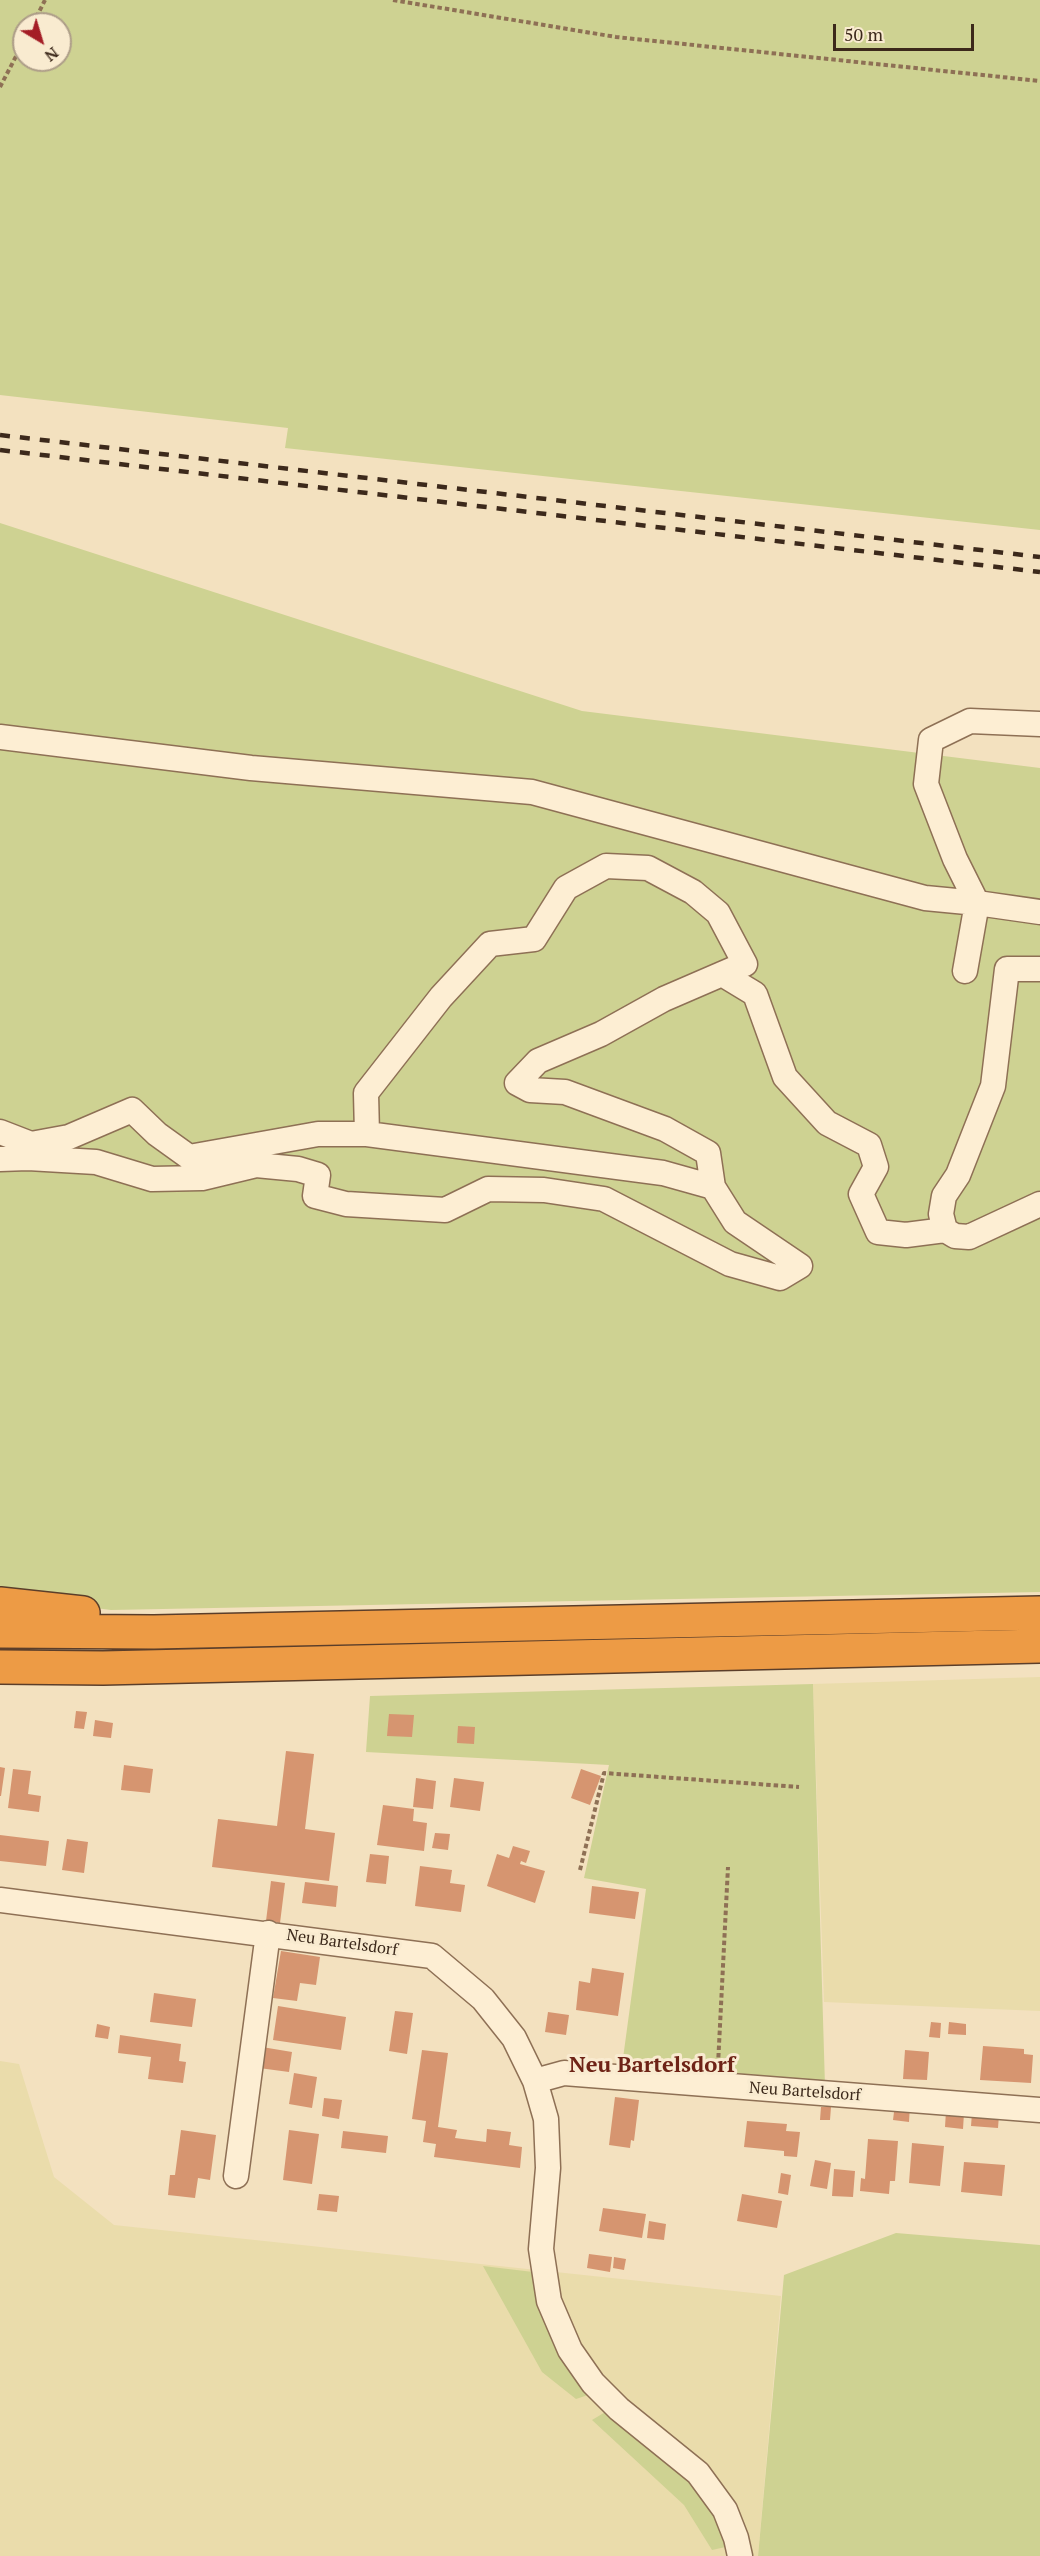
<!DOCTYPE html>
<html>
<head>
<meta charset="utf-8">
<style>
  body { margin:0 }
  #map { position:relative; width:1040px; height:2556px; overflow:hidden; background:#f3e1bf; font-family:"PT Serif",serif }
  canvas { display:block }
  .north { position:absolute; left:12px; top:12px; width:60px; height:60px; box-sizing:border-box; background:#f9ebd0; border:2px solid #ad9d88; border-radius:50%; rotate:142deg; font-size:16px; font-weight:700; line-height:24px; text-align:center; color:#3c291b }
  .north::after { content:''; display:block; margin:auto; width:21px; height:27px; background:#a41e26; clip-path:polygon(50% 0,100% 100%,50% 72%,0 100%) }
  .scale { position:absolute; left:833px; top:24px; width:141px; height:27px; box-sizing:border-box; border:3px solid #3c291b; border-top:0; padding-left:8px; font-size:18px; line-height:21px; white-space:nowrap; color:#3c291b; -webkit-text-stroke:4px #f9ebd0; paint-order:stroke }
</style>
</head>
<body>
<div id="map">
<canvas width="1040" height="2556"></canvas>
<div class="north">N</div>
<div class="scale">50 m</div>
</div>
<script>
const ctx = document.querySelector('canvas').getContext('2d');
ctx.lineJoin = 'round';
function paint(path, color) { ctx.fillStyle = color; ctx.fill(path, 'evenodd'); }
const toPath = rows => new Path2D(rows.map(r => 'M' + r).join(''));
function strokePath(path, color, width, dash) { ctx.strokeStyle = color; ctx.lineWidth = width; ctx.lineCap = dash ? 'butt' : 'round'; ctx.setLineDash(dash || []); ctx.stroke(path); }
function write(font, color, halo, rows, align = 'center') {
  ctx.font = font + ' "PT Serif",serif'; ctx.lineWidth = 6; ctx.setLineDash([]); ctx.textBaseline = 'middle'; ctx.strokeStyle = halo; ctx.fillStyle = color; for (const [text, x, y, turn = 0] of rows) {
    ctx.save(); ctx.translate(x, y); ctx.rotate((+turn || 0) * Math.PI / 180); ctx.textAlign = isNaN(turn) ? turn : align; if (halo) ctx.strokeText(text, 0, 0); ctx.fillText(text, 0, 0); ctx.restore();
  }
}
const farmland = toPath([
  [1040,1677,1040,2011,824,2002,813,1684],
  [0,2061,19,2064,54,2177,114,2225,781,2296,758,2556,0,2556]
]);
const green = toPath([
  [0,0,1040,0,1040,530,285,448,288,428,0,395],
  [24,24,60,24,60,60,24,60],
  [0,523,582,711,1040,768,1040,1592,111,1610,0,1596],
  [813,1684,825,2086,621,2073,646,1889,584,1878,609,1765,366,1752,370,1696],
  [896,2233,1040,2245,1040,2556,758,2556,784,2275],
  [483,2266,533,2272,591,2394,576,2399,542,2372],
  [607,2411,678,2467,710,2503,730,2546,712,2550,684,2505,592,2420]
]);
const building = toPath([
  [76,1711,87,1712,84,1729,74,1728],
  [389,1714,414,1715,412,1737,387,1736],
  [95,1720,113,1723,111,1738,93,1736],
  [458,1726,475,1727,474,1744,457,1743],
  [286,1751,314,1754,305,1829,335,1833,329,1881,212,1867,218,1819,277,1826],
  [124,1765,153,1769,150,1793,121,1790],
  [0,1767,5,1768,1,1796,0,1796],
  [13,1769,31,1771,28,1794,41,1796,39,1812,8,1808],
  [581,1769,601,1776,590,1805,571,1798],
  [416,1778,436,1781,433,1809,413,1807],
  [454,1778,484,1782,480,1811,450,1807],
  [383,1805,414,1809,413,1821,427,1823,424,1851,377,1845],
  [435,1833,450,1834,448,1850,432,1848],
  [0,1835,49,1841,46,1866,0,1861],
  [67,1839,88,1842,84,1873,62,1870],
  [513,1846,530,1851,526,1863,521,1861,520,1864,545,1871,535,1903,487,1886,497,1854,509,1858],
  [370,1854,389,1856,386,1884,366,1882],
  [420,1866,452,1870,450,1883,465,1885,461,1912,415,1906],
  [271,1881,285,1883,280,1923,266,1921],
  [305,1882,338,1886,336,1907,302,1903],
  [592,1886,639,1892,635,1919,589,1913],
  [281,1951,320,1957,316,1985,300,1983,297,2001,273,1998],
  [592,1968,624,1973,618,2016,576,2010,579,1981,590,1983],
  [154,1993,196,1999,192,2027,150,2022],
  [278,2006,346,2017,341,2050,273,2040],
  [395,2011,413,2013,407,2054,389,2051],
  [548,2012,569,2015,566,2035,545,2032],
  [931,2022,941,2023,940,2038,929,2037],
  [949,2022,966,2024,966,2035,948,2034],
  [97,2024,110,2027,108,2039,95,2037],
  [120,2035,181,2044,179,2061,186,2062,183,2083,148,2079,151,2057,118,2053],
  [983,2046,1024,2049,1024,2054,1033,2055,1031,2083,980,2080],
  [262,2047,292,2052,289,2072,259,2068],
  [422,2050,448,2053,438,2127,457,2130,455,2138,486,2142,487,2129,511,2132,509,2145,522,2147,520,2168,434,2157,436,2144,423,2142,426,2121,412,2119],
  [905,2050,929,2052,927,2080,903,2079],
  [294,2073,317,2077,312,2108,289,2104],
  [615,2097,639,2100,634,2141,631,2140,630,2148,609,2145],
  [324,2098,342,2100,339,2119,322,2116],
  [895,2104,910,2105,909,2122,893,2120],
  [821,2107,831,2107,830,2120,820,2120],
  [946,2111,964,2113,963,2129,945,2127],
  [972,2113,999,2115,998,2128,971,2126],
  [747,2121,787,2124,786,2131,800,2132,797,2157,784,2156,784,2151,744,2147],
  [181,2130,216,2135,210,2180,198,2178,195,2198,168,2195,170,2175,175,2175],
  [289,2130,319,2134,312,2184,283,2180],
  [343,2131,388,2136,386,2153,341,2148],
  [868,2139,898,2141,895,2181,890,2181,889,2194,860,2191,861,2178,865,2179],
  [912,2143,944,2146,940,2186,909,2183],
  [815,2160,831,2163,827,2189,810,2186],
  [964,2162,1005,2165,1002,2196,961,2192],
  [834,2169,855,2171,853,2197,832,2196],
  [781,2173,791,2175,788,2195,778,2193],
  [319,2194,339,2196,337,2212,317,2210],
  [742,2194,782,2201,777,2228,737,2221],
  [603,2208,646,2214,642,2238,599,2231],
  [649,2221,666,2224,664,2240,647,2238],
  [589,2254,612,2257,610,2272,587,2268],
  [614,2257,626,2259,624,2270,613,2268]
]);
const path = toPath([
  [393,0,616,37,1040,81],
  [33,24,45,0],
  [0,87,24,41],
  [580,1870,604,1773,799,1787],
  [718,2065,728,1867]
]);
const minor = toPath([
  [1040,724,970,721,931,740,926,784,955,859,977,903,1040,912],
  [0,737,251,768,532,792,925,898,977,903,965,971],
  [1040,969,1007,969,993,1086,958,1175,944,1196,941,1214,945,1230,955,1236,969,1237,1040,1204],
  [722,974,755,994,785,1077,827,1123,869,1145,876,1167,861,1194,878,1232,906,1235,945,1230],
  [0,1132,31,1144,69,1137,132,1110,157,1134,189,1157,318,1134,367,1134,663,1173,713,1187,735,1222,800,1266,780,1278,730,1264,604,1199,544,1190,488,1189,445,1210,346,1204,315,1196,318,1175,298,1169,256,1165,202,1178,152,1179,96,1162,28,1158,0,1159],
  [367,1134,366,1093,441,997,490,944,534,939,566,888,606,866,648,868,693,892,718,913,745,964,664,999,601,1034,538,1061,517,1083,530,1090,565,1092,665,1129,708,1153,713,1187],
  [0,1900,432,1956,483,1999,514,2038,535,2081,546,2119,548,2168,541,2249,549,2301,570,2350,593,2383,619,2409,698,2473,725,2510,736,2538,740,2556],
  [535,2081,564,2073,1040,2110],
  [236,2176,268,1933]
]);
const highway = toPath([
  [0,1604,83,1613],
  [0,1631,154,1632,1040,1613],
  [0,1667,103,1668,1040,1646]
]);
const rail = toPath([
  [0,435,1040,557],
  [0,450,1040,572]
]);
const streetNames = [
  ["Neu Bartelsdorf",342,1943,8],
  ["Neu Bartelsdorf",805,2092,4]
];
const districtNames = [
  ["Neu Bartelsdorf",652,2066]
];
paint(farmland, '#eadcab');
paint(green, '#ced292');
paint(building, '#d69570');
strokePath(minor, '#8e7055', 27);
strokePath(highway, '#5b3e2a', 36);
strokePath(path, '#8e7055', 4, [4.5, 3]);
strokePath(minor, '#fdeed3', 24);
strokePath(highway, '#ed9b45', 33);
strokePath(rail, '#3c291b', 4.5, [10, 10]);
write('16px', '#3c291b', '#f9ebd0', streetNames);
write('bold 22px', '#6e2316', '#f9ebd0', districtNames);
</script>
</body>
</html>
